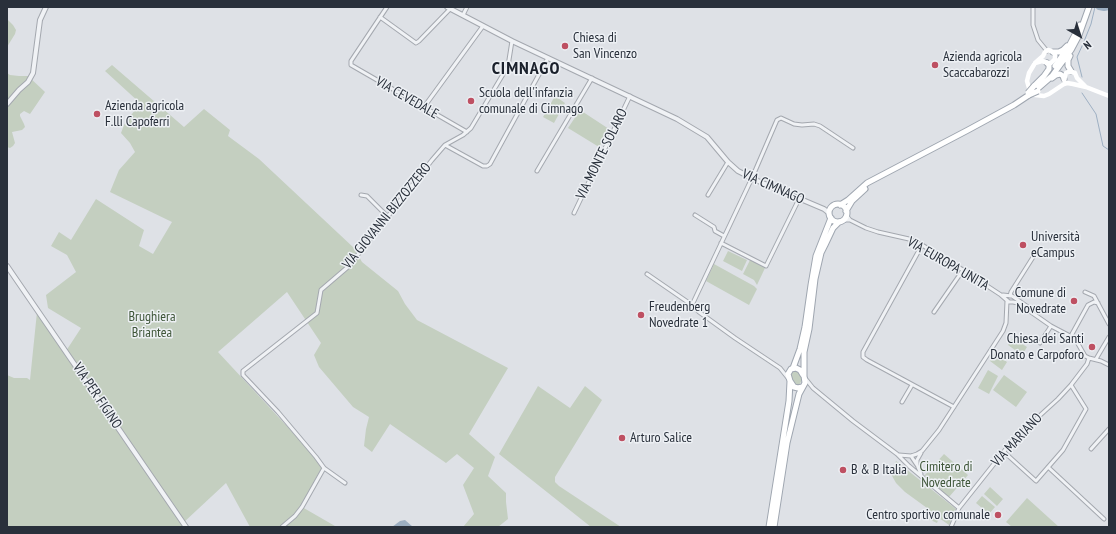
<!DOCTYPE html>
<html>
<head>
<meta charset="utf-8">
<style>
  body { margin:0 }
  #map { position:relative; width:1116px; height:534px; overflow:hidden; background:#dee1e6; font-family:"PT Sans Narrow",sans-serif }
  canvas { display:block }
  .frame { position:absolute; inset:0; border:8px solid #29303b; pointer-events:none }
  .north { position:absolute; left:1060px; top:16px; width:40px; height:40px; -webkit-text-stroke:3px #edf0f4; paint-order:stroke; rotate:141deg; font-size:11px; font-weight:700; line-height:16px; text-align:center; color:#29303b }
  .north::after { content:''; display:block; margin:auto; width:14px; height:18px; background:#29303b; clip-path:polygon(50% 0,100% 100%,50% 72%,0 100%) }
</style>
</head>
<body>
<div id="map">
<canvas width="1116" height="534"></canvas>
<div class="frame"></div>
<div class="north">N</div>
</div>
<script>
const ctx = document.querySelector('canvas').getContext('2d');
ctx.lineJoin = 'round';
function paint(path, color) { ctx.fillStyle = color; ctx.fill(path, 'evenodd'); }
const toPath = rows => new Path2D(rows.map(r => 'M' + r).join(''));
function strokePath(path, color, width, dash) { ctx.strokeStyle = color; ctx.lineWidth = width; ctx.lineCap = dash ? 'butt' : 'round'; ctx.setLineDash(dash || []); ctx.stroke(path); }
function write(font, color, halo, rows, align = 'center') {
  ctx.font = font + ' "PT Sans Narrow",sans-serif'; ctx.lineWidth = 3; ctx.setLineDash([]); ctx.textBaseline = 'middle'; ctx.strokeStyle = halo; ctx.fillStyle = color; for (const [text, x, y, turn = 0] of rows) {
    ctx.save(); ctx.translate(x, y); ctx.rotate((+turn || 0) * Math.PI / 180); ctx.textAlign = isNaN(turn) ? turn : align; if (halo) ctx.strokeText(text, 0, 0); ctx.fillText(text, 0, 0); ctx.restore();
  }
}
const green = toPath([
  [7,19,13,25,16,30,15,34,7,47],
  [112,65,184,127,204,109,230,130,228,136,259,159,354,248,362,262,398,291,405,304,417,320,508,368,469,434,495,457,488,476,506,493,506,502,508,519,498,527,463,527,474,514,463,485,474,468,457,454,446,463,390,424,372,452,364,446,366,429,369,417,353,407,319,367,314,355,321,343,287,292,218,352,323,465,301,507,302,507,335,526,335,527,250,527,226,483,183,523,66,351,81,328,48,308,46,295,76,272,67,255,51,246,59,232,71,240,96,199,144,230,139,246,153,254,172,222,110,192,119,170,135,152,130,143,121,133,124,125,140,103,105,71],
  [7,73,10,75,19,76,28,76,45,92,30,114,24,111,20,114,20,116,24,124,25,127,22,130,12,132,15,143,13,146,10,148,7,147],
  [555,96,565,103,554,123,543,117],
  [580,110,609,129,599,147,568,128],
  [728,251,747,260,742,271,723,261],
  [750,260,765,268,757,285,754,280,743,274],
  [714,264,754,286,757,289,749,305,706,281],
  [37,312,185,527,7,527,7,375,14,378,27,378,30,380],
  [1013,338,1027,347,1022,355,1008,345],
  [995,353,1007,362,1002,370,990,361],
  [795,370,798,372,800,375,802,380,799,385,796,384,792,379,792,373,793,371],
  [988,370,998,376,989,394,978,388],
  [1004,375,1027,392,1016,407,993,390],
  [538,386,570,408,585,386,602,400,555,477,555,482,559,486,621,527,591,527,499,454],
  [944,454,968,475,949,497,924,476],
  [896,461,956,509,949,525,939,518,937,523,924,517,927,508,905,492,896,483,891,474],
  [990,487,1003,499,997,506,984,494],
  [982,496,995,507,989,514,976,503],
  [1027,498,1059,527,1012,527,1006,522]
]);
const water = toPath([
  [405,520,413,527,392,527,400,521]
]);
const stream = toPath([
  [1082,77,1077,57,1083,44,1091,24,1095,7],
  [1082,93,1096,114,1103,146,1109,150]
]);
const river = toPath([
  [1099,7,1104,8,1109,7]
]);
const minor = toPath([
  [387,7,351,61,351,65,467,132],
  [1033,7,1033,25,1038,40,1047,51],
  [463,15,467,7],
  [380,17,416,43,419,41,450,9],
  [424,107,483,26],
  [445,145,483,166,487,166,490,164,548,58],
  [537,171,592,78],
  [361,195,367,196,388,217],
  [708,195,728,162],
  [574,213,630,96],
  [695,215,714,227,715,231,724,236],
  [844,220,850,220,846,215],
  [850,220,866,228,878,232,909,239,922,245,963,270,1001,295,1009,302,1013,302,1018,303,1051,326,1072,337,1077,342,1085,356,1089,358,1101,361,1109,365],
  [721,243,766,266,799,199],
  [922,245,863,352,863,357,867,360,954,407],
  [647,274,692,305,699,312,735,338,780,368,788,378],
  [1085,292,1094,296,1109,324],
  [1003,295,1012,296,1028,307],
  [1010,296,1011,292,1035,254],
  [692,305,752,178,777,120,781,118,794,124,802,125,814,124,820,126,853,148],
  [934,312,963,270],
  [1072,337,1072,334,1088,305,1094,302,1098,303],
  [1040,343,1051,326],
  [1096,359,1109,337],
  [805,378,813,388,853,421,897,454,909,466,959,508],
  [902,402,912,385],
  [1091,449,1109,429],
  [1004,452,1036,481,1063,450,1086,409,1071,385],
  [899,455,911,456,917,454,922,451,939,430,1003,331,1006,323,1007,301],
  [911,456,917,465,921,474],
  [917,465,917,460,921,453],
  [1048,467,1104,519],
  [324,468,345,483],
  [282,527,295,516,302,507,324,468,316,457,278,412,243,375,243,371,317,313,321,290,349,266,432,160,445,145,463,135,471,128,508,66,512,41],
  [951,527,959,508,1013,440,1058,399,1071,385,1087,364,1089,358]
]);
const tertiary = toPath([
  [447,7,512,41,677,119,707,137,728,162,738,171,758,181,824,209,829,213],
  [7,104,19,90,28,82,33,73,40,20,46,7],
  [7,266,186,527]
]);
const secondary = toPath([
  [1035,63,1042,61,1048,63,1051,63,1055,59,1055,54,1051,51,1048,50,1045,52,1043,56,1035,63,1029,73,1027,81,1029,88,1035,95,1044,96,1049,94,1064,84,1067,83,1073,84,1086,87,1109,96],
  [1064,80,1066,73,1068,72,1072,72,1075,73,1077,78,1085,86]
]);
const primary = toPath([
  [1053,52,1059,52,1063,50,1067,46],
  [1070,56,1068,60,1068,66,1071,71],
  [1055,66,1069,46,1080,25],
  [1052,78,1056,75,1060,74,1063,76,1064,79],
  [1034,86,1044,76,1049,69,1049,65,1047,63],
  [1037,89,1052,76,1071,50,1079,35,1089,7],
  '829 213a9 9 0 1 1 18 0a9 9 0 1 1-18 0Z',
  [840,205,848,200,867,183,968,130,1014,105,1029,95],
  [846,211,852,201,865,189],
  [793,368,800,349,805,327,811,285,816,256,831,218],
  [802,387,798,388,794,387,790,381,788,374,791,369,796,368,800,370,803,375],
  [769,527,789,401,790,381],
  [774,527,787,443,799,394,805,383,804,376,804,352,809,329,815,279,821,253,825,245,833,228,839,222]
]);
const primaryBridge = toPath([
  [1028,93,1034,86],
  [1029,95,1038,91]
]);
const markers = [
  [565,46,4,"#be5062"],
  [935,65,4,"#be5062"],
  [471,101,4,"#be5062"],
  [97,114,4,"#be5062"],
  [1023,245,4,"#be5062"],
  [1074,301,4,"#be5062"],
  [641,315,4,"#be5062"],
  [1092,347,4,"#be5062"],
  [622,438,4,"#be5062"],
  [843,470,4,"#be5062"],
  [998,515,4,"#be5062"]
];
const poiNames = [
  ["Chiesa di",573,38],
  ["San Vincenzo",573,54],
  ["Azienda agricola",943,57],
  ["Scaccabarozzi",943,73],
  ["Scuola dell'infanzia",479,93],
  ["comunale di Cimnago",479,109],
  ["Azienda agricola",105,106],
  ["F.lli Capoferri",105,122],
  ["Università",1031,237],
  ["eCampus",1031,253],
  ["Comune di",1066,293,"right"],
  ["Novedrate",1066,309,"right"],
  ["Freudenberg",649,307],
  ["Novedrate 1",649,323],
  ["Chiesa dei Santi",1084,339,"right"],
  ["Donato e Carpoforo",1084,355,"right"],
  ["Arturo Salice",630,438],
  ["B & B Italia",851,470],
  ["Centro sportivo comunale",990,515,"right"]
];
const streetNames = [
  ["VIA CEVEDALE",407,98,30],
  ["VIA MONTE SOLARO",602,154,-64],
  ["VIA CIMNAGO",773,187,24],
  ["VIA GIOVANNI BIZZOZZERO",387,216,-51],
  ["VIA EUROPA UNITA",948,264,30],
  ["VIA PER FIGINO",97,396,56],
  ["VIA MARIANO",1017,440,-47]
];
const parkNames = [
  ["Brughiera",152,317],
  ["Briantea",152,333],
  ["Cimitero di",946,467],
  ["Novedrate",946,483]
];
const districtNames = [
  ["CIMNAGO",526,69]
];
paint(green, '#c4cfc0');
paint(water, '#9dafc2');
strokePath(stream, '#9dafc2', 1);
strokePath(river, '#9dafc2', 6);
strokePath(minor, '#a4a8af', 5);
strokePath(tertiary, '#a4a8af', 6);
strokePath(primary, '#9fa6b0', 7);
strokePath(minor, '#f0f2f5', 3);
strokePath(tertiary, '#f0f2f5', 4);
strokePath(secondary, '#fff', 4.5);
strokePath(primary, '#fff', 5);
strokePath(primaryBridge, '#9fa6b0', 7, []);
strokePath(primaryBridge, '#fff', 5);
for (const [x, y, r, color] of markers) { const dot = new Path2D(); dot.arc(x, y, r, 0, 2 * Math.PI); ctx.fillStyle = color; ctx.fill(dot); strokePath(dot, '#edf0f4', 1.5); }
write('14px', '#29303b', '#edf0f4', poiNames, 'left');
write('14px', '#29303b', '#edf0f4', streetNames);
write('14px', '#3e5538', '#edf0f4', parkNames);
ctx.letterSpacing = '1px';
write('bold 18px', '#1b212c', '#edf0f4', districtNames);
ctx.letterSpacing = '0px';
</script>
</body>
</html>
